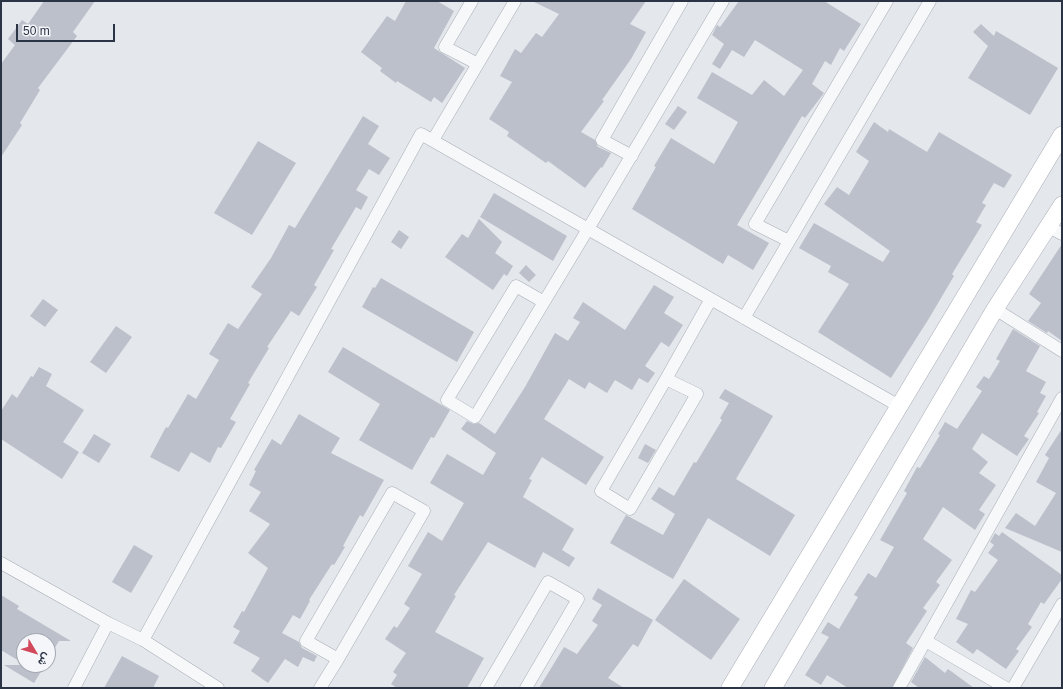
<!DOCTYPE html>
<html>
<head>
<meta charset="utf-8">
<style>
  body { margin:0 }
  #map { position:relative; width:1063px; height:689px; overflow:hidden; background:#e4e7ec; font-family:Helvetica,Vazirmatn,sans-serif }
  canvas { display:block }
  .frame { position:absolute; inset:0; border:2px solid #2b3445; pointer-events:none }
  .north { position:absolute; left:16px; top:633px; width:40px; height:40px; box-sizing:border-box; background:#f4f6f9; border:1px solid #a4a8b1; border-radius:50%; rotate:128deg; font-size:11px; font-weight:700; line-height:16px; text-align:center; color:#2b3445 }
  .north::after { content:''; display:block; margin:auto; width:14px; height:18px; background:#d1495b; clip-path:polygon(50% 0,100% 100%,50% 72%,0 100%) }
  .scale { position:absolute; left:16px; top:24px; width:99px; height:18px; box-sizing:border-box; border:2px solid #2b3445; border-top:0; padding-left:5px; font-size:12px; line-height:14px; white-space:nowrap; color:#2b3445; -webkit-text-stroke:3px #f4f6f9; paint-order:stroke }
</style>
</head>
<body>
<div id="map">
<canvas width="1063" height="689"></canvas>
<div class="frame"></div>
<div class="north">ش</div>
<div class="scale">50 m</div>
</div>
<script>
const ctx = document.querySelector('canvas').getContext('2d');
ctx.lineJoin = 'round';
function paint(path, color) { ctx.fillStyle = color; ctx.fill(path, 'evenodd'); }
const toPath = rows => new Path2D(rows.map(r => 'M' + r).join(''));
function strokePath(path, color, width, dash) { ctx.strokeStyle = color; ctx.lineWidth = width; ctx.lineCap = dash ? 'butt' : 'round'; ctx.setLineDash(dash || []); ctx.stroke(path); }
const building = toPath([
  [44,1,95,1,73,32,77,36,38,88,40,90,20,123,22,125,1,157,1,64,15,45,8,39,22,20,28,24],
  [406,1,437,1,454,11,434,48,465,68,442,103,434,97,431,102,397,81,396,83,380,71,382,68,361,52,387,16,395,21],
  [532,1,646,1,630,24,646,32,631,59,602,100,604,101,581,132,595,140,598,147,611,153,602,168,601,167,585,188,548,161,546,163,507,136,509,132,489,119,512,82,500,76,515,49,521,53,536,33,542,37,559,14],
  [739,1,824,1,861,24,844,51,840,48,831,65,825,61,812,84,824,93,805,118,802,116,737,225,769,243,753,270,728,255,723,264,632,209,656,167,654,166,671,138,714,164,738,122,697,98,712,72,752,95,764,80,784,96,803,70,755,40,744,57,732,50,720,69,712,64,724,44,712,35,717,25,720,27],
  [981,24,994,36,996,31,1058,68,1030,115,968,78,988,46,973,32],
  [678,106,687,112,674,130,665,124],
  [363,116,379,126,368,144,390,158,379,175,369,169,356,190,368,197,361,210,356,207,331,249,334,250,314,285,317,287,299,316,291,311,267,347,269,348,248,383,250,384,230,419,236,422,221,448,218,447,210,463,191,452,179,472,150,457,166,427,168,428,188,394,196,399,219,360,209,354,228,323,238,329,262,294,251,287,271,258,289,225,295,228],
  [874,122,888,132,889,129,927,152,939,132,1012,175,1004,188,994,183,982,203,986,205,976,222,982,225,952,274,954,276,928,320,891,378,818,332,849,284,828,272,831,266,799,248,814,223,883,262,890,251,824,204,837,187,849,195,869,161,856,152],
  [258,141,296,163,252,235,214,213],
  [494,193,567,236,553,261,480,217],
  [479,219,502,242,495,253,513,266,507,276,504,274,493,290,445,257,462,234,468,238],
  [399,230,409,237,401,249,391,242],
  [1062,244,1062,341,1048,331,1047,333,1028,321,1041,303,1029,294],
  [526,265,536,275,529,282,519,273],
  [381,278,474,332,457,362,362,307,373,287,375,288],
  [654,285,674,297,664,313,683,325,669,347,661,342,645,366,655,373,648,383,639,378,632,390,615,380,607,393,589,382,585,389,569,379,544,419,604,457,586,485,542,457,529,479,532,480,523,497,574,529,562,550,575,558,569,567,543,552,535,568,488,542,454,595,456,596,435,632,484,658,467,688,397,688,391,684,397,675,393,672,406,653,385,639,394,626,397,628,410,608,404,604,422,574,408,566,428,532,442,541,464,503,430,483,447,454,483,475,496,453,461,429,467,421,474,424,479,423,495,434,525,387,555,333,568,341,580,322,573,318,583,302,625,330],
  [43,299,58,310,45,327,30,316],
  [116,326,132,337,106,373,90,362],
  [1013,329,1040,346,1026,371,1046,382,1040,393,1046,396,1037,412,1039,413,1024,436,1029,439,1017,456,982,433,972,449,988,462,979,473,996,485,979,510,985,514,975,530,943,507,923,539,952,560,936,582,940,585,923,608,927,611,906,643,913,648,892,688,848,688,827,675,821,685,805,675,829,637,821,633,828,622,839,629,858,597,854,595,868,573,876,578,894,547,880,540,907,493,904,491,917,467,920,468,940,435,938,434,945,422,957,429,982,391,976,387,984,376,989,379,1000,361,996,359],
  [343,347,450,410,434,438,431,437,412,470,359,440,380,404,328,372],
  [39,367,52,374,46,386,84,410,63,442,79,452,62,479,1,439,1,411,12,394,17,398,31,376,33,377],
  [725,389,773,416,736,479,795,515,770,556,708,518,673,579,610,543,626,515,663,535,675,514,651,499,659,487,674,496,694,462,696,463,722,420,720,418,729,403,719,398],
  [299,414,340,438,331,453,384,480,363,517,360,515,343,546,345,547,334,565,332,564,309,600,310,601,300,619,293,615,282,633,299,642,302,648,317,656,314,662,303,657,298,667,285,659,268,683,251,671,260,658,233,643,240,631,233,627,242,611,244,612,268,568,248,553,270,524,249,511,261,492,249,485,256,471,254,470,272,439,281,445],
  [1062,429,1062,552,1005,528,1016,513,1035,526,1056,493,1036,482,1049,458,1045,455],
  [94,434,111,444,99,463,82,453],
  [645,444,656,450,648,463,638,458],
  [1002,532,1062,575,1062,579,1044,604,1041,602,1028,624,1032,627,1016,649,1019,651,1006,669,977,649,973,654,956,642,968,624,956,619,971,590,975,592,998,560,988,553,994,545,990,542,995,533,999,536],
  [134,545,153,556,131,593,112,582],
  [684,579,740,619,711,660,655,620],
  [598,588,653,620,638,647,633,644,608,678,624,688,539,688,564,647,577,654,598,625,592,621,602,605,592,599],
  [1,595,19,606,17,609,71,641,59,641,48,659,48,641,24,641,24,664,1,650],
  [122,656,159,676,153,688,104,688],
  [925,657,945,673,948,669,974,688,919,688,911,682],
  [4,665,45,665,34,683]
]);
const street = toPath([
  [472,1,445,47,478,64],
  [433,140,515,1],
  [632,156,602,140,682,1],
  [1049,227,1062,234],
  [789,241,755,224,887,1],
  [544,302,516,286,447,400,475,417,544,302,588,229,723,1],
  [995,309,1062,351],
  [744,318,930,1],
  [666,379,697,394,630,509,601,491,666,379,711,299],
  [1,563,108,623],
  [926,641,1006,688],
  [74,688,108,623,143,640],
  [218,688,143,640,421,134,899,406],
  [320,688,338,659,424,511,392,493,306,641,338,659],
  [486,688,548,582,578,599,526,688],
  [899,688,1062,398],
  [1013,688,1062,604]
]);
const secondary = toPath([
  [730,688,1062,135],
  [773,688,995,309,1062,205]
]);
paint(building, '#bbc0ca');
strokePath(street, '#a9aeb7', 13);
strokePath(secondary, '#a9aeb7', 18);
strokePath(street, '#f7f8fa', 12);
strokePath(secondary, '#fff', 17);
</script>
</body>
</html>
